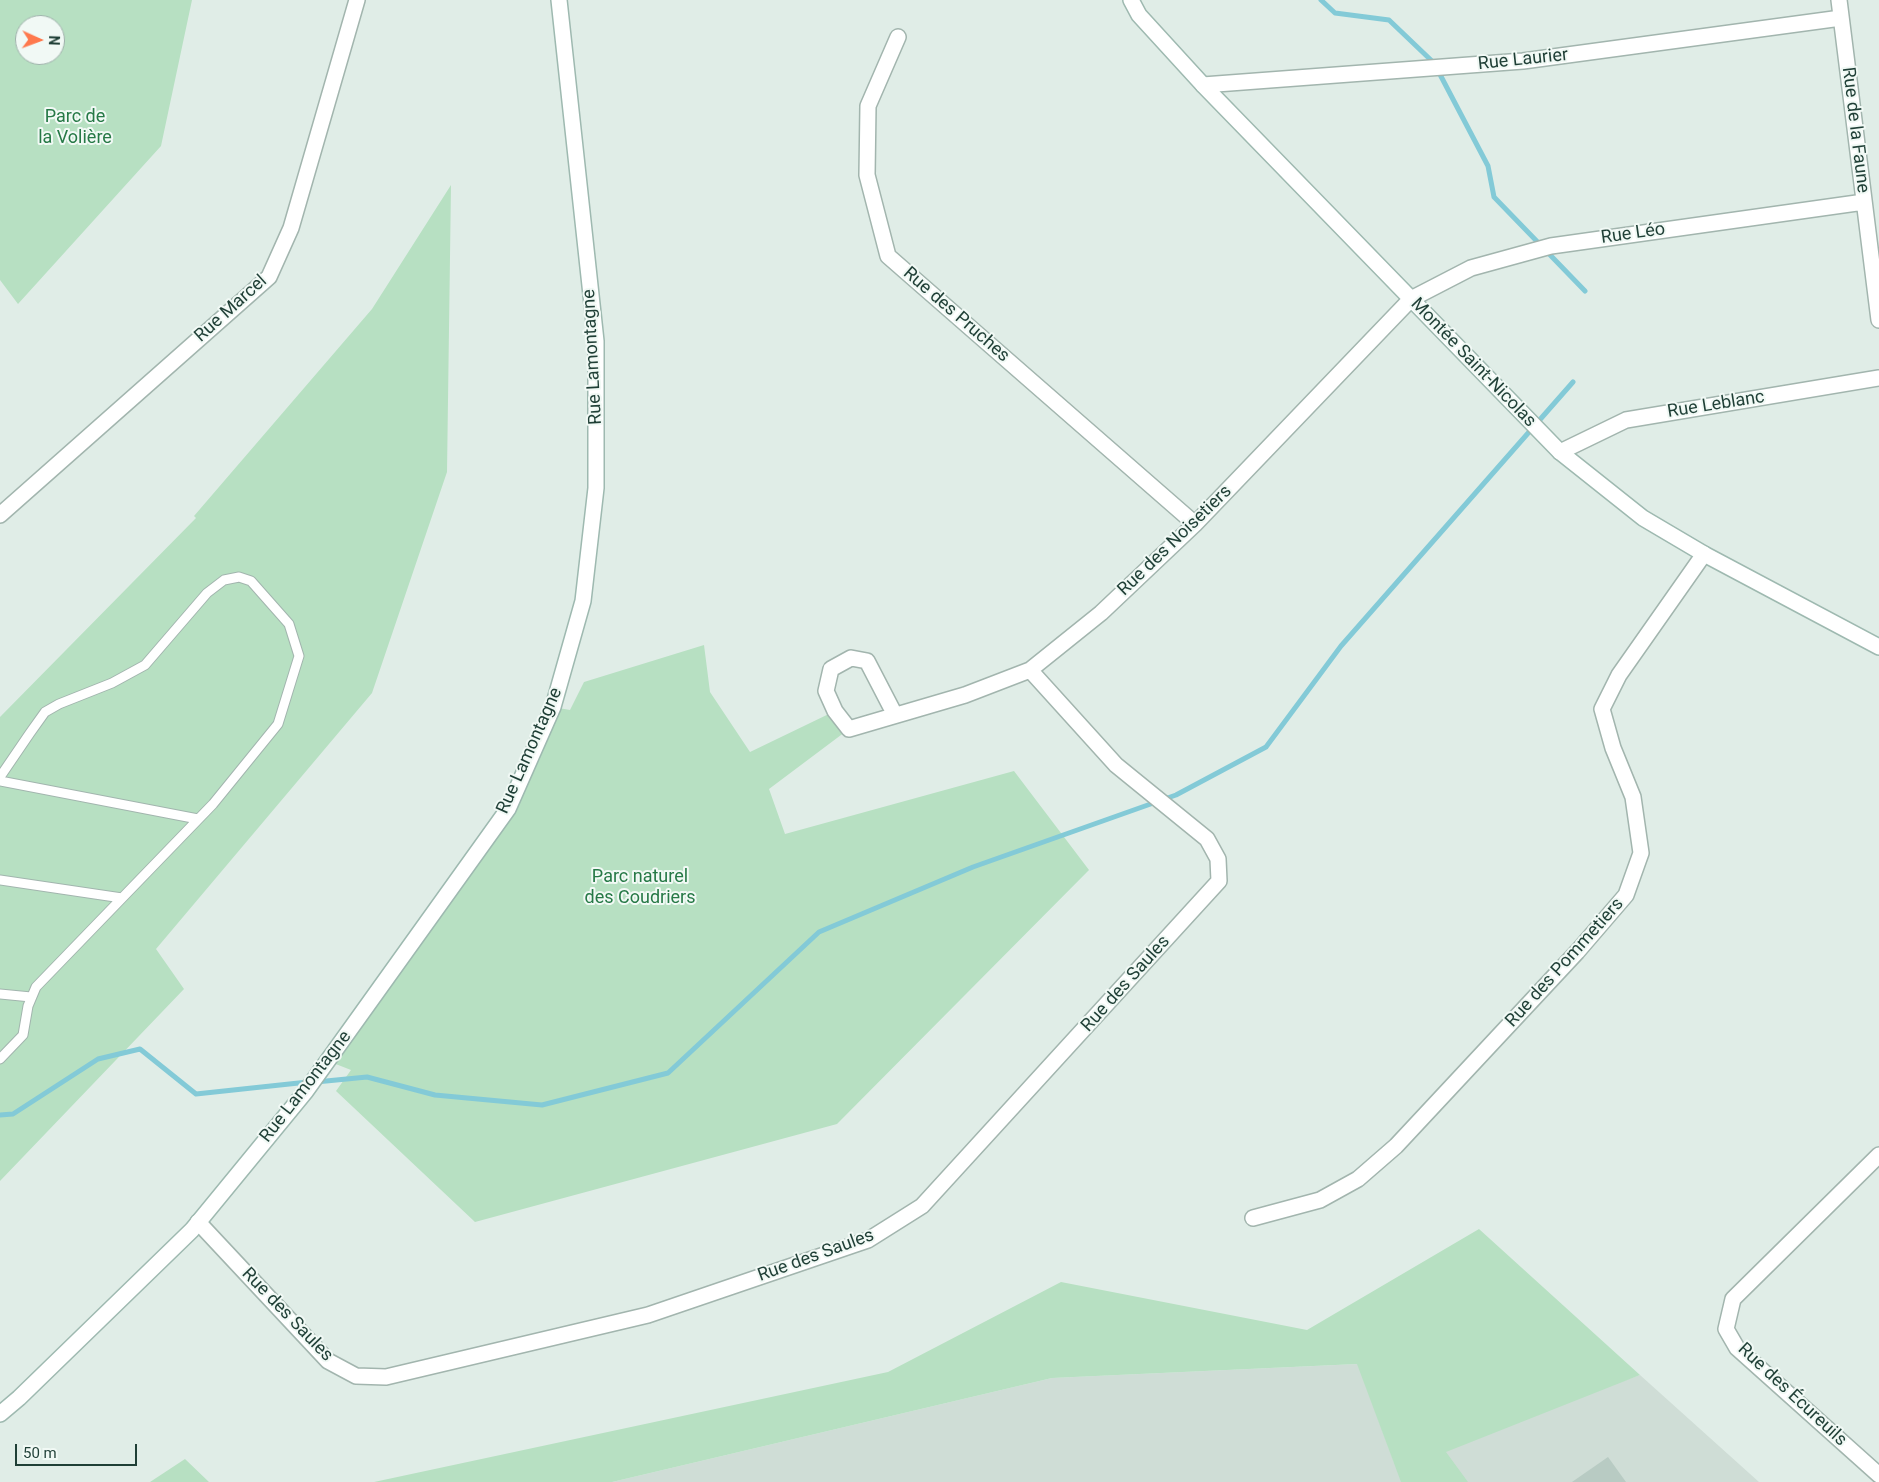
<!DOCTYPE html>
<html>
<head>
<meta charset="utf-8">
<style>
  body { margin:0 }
  #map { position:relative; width:1879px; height:1482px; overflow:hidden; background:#e0ede7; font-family:Roboto,sans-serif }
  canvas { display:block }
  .north { position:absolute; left:15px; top:15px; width:50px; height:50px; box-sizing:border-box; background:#f1f9f5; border:1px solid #9dafa9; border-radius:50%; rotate:92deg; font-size:14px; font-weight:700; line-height:20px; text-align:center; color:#1f3f36 }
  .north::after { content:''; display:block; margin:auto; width:18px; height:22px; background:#fe794d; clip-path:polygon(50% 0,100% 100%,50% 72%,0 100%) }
  .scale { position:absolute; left:15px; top:1444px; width:122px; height:22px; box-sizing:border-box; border:2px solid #1f3f36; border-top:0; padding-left:6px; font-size:15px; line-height:18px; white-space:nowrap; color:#1f3f36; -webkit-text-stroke:4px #f1f9f5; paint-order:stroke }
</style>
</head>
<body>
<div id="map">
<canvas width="1879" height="1482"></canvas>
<div class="north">N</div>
<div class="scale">50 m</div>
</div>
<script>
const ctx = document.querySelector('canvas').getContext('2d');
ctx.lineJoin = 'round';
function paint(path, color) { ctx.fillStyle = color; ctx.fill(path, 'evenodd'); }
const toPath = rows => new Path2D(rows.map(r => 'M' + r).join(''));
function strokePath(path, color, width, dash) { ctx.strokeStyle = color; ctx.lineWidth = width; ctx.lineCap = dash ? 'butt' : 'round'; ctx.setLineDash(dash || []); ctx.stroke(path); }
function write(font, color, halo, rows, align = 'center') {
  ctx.font = font + ' Roboto,sans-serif'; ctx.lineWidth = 4; ctx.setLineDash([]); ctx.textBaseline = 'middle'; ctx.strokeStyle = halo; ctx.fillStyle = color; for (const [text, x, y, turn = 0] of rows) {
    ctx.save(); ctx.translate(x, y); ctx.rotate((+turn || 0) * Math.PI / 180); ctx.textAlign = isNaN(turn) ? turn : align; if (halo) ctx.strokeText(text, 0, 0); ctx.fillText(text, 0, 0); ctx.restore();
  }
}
const built = toPath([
  [1358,1364,1394,1462,1640,1375,1759,1482,612,1482,1052,1378]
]);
const green = toPath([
  [0,0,192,0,161,146,18,304,0,280],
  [25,25,55,25,55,55,25,55],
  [451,185,447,472,372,693,156,949,184,989,0,1181,0,717,196,518,194,516,372,309],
  [704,645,710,692,750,752,835,711,849,729,769,789,785,834,1014,771,1089,870,837,1124,475,1222,336,1091,351,1070,328,1061,508,809,553,707,570,710,584,682],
  [1479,1229,1640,1375,1446,1452,1468,1482,1401,1482,1357,1364,1052,1378,612,1482,374,1482,888,1372,1061,1282,1307,1330],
  [185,1459,209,1482,150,1482]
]);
const stream = toPath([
  [1321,0,1335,13,1389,20,1434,63,1488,166,1494,197,1585,291],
  [316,1082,367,1077,435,1095,542,1105,668,1073,819,932,973,867,1176,795,1266,747,1341,646,1573,382],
  [0,1115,13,1114,98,1059,140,1049,196,1094,308,1082]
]);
const building = toPath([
  [1608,1457,1626,1482,1572,1482]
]);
const lane = toPath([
  [0,777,30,733,45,712,59,704,112,683,145,665,207,593,224,580,239,577,251,581,289,624,299,656,278,724,213,804,36,987,28,1006,23,1035,0,1059],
  [0,781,198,819],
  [0,880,122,898],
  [0,994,31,997]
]);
const street = toPath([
  [1839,0,1879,320],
  [898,37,868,106,867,175,888,256,1195,524],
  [1203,85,1523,61,1841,18],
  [1560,452,1626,420,1879,378],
  [0,515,269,277,291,228,357,0],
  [895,715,867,661,851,658,831,669,826,691,835,711,849,729,965,695,1030,670,1101,613,1195,524,1411,299,1471,268,1551,246,1864,202],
  [1879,1155,1733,1299,1726,1329,1737,1348,1879,1475],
  [1253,1218,1320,1200,1358,1179,1396,1146,1577,952,1626,895,1641,853,1633,797,1613,748,1602,709,1619,675,1704,554],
  [198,1222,328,1361,356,1376,386,1377,648,1315,868,1240,922,1206,1219,881,1218,859,1207,839,1116,765,1030,670]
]);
const secondary = toPath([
  [1131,0,1139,15,1203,85,1560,452,1643,518,1704,554,1879,647],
  [0,1414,19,1398,192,1230,306,1091,508,809,553,707,583,601,596,488,596,341,559,0]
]);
const streetNames = [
  ["Rue Laurier",1523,60,-6],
  ["Rue de la Faune",1855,130,83],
  ["Rue Léo",1633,234,-8],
  ["Rue Marcel",231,309,-42],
  ["Rue des Pruches",956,315,41],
  ["Rue Lamontagne",593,357,-93],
  ["Montée Saint-Nicolas",1473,363,46],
  ["Rue Leblanc",1716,405,-9],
  ["Rue des Noisetiers",1175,541,-44],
  ["Rue Lamontagne",530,751,-66],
  ["Rue des Pommetiers",1565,963,-48],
  ["Rue des Saules",1126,984,-48],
  ["Rue Lamontagne",306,1087,-52],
  ["Rue des Saules",816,1256,-20],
  ["Rue des Saules",287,1315,46],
  ["Rue des Écureuils",1792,1395,43]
];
const parkNames = [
  ["Parc de",75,117],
  ["la Volière",75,138],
  ["Parc naturel",640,877],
  ["des Coudriers",640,898]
];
paint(built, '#cfddd6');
paint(green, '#b7e0c2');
strokePath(stream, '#83cad7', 5);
paint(building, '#b8cbc3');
strokePath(lane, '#a2b5ae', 11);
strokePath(street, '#a2b5ae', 18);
strokePath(secondary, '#9eb9b0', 18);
strokePath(lane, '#fff', 9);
strokePath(street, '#fff', 15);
strokePath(secondary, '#fff', 15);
write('18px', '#1f3f36', '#f1f9f5', streetNames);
write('18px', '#267946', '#f1f9f5', parkNames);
</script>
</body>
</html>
